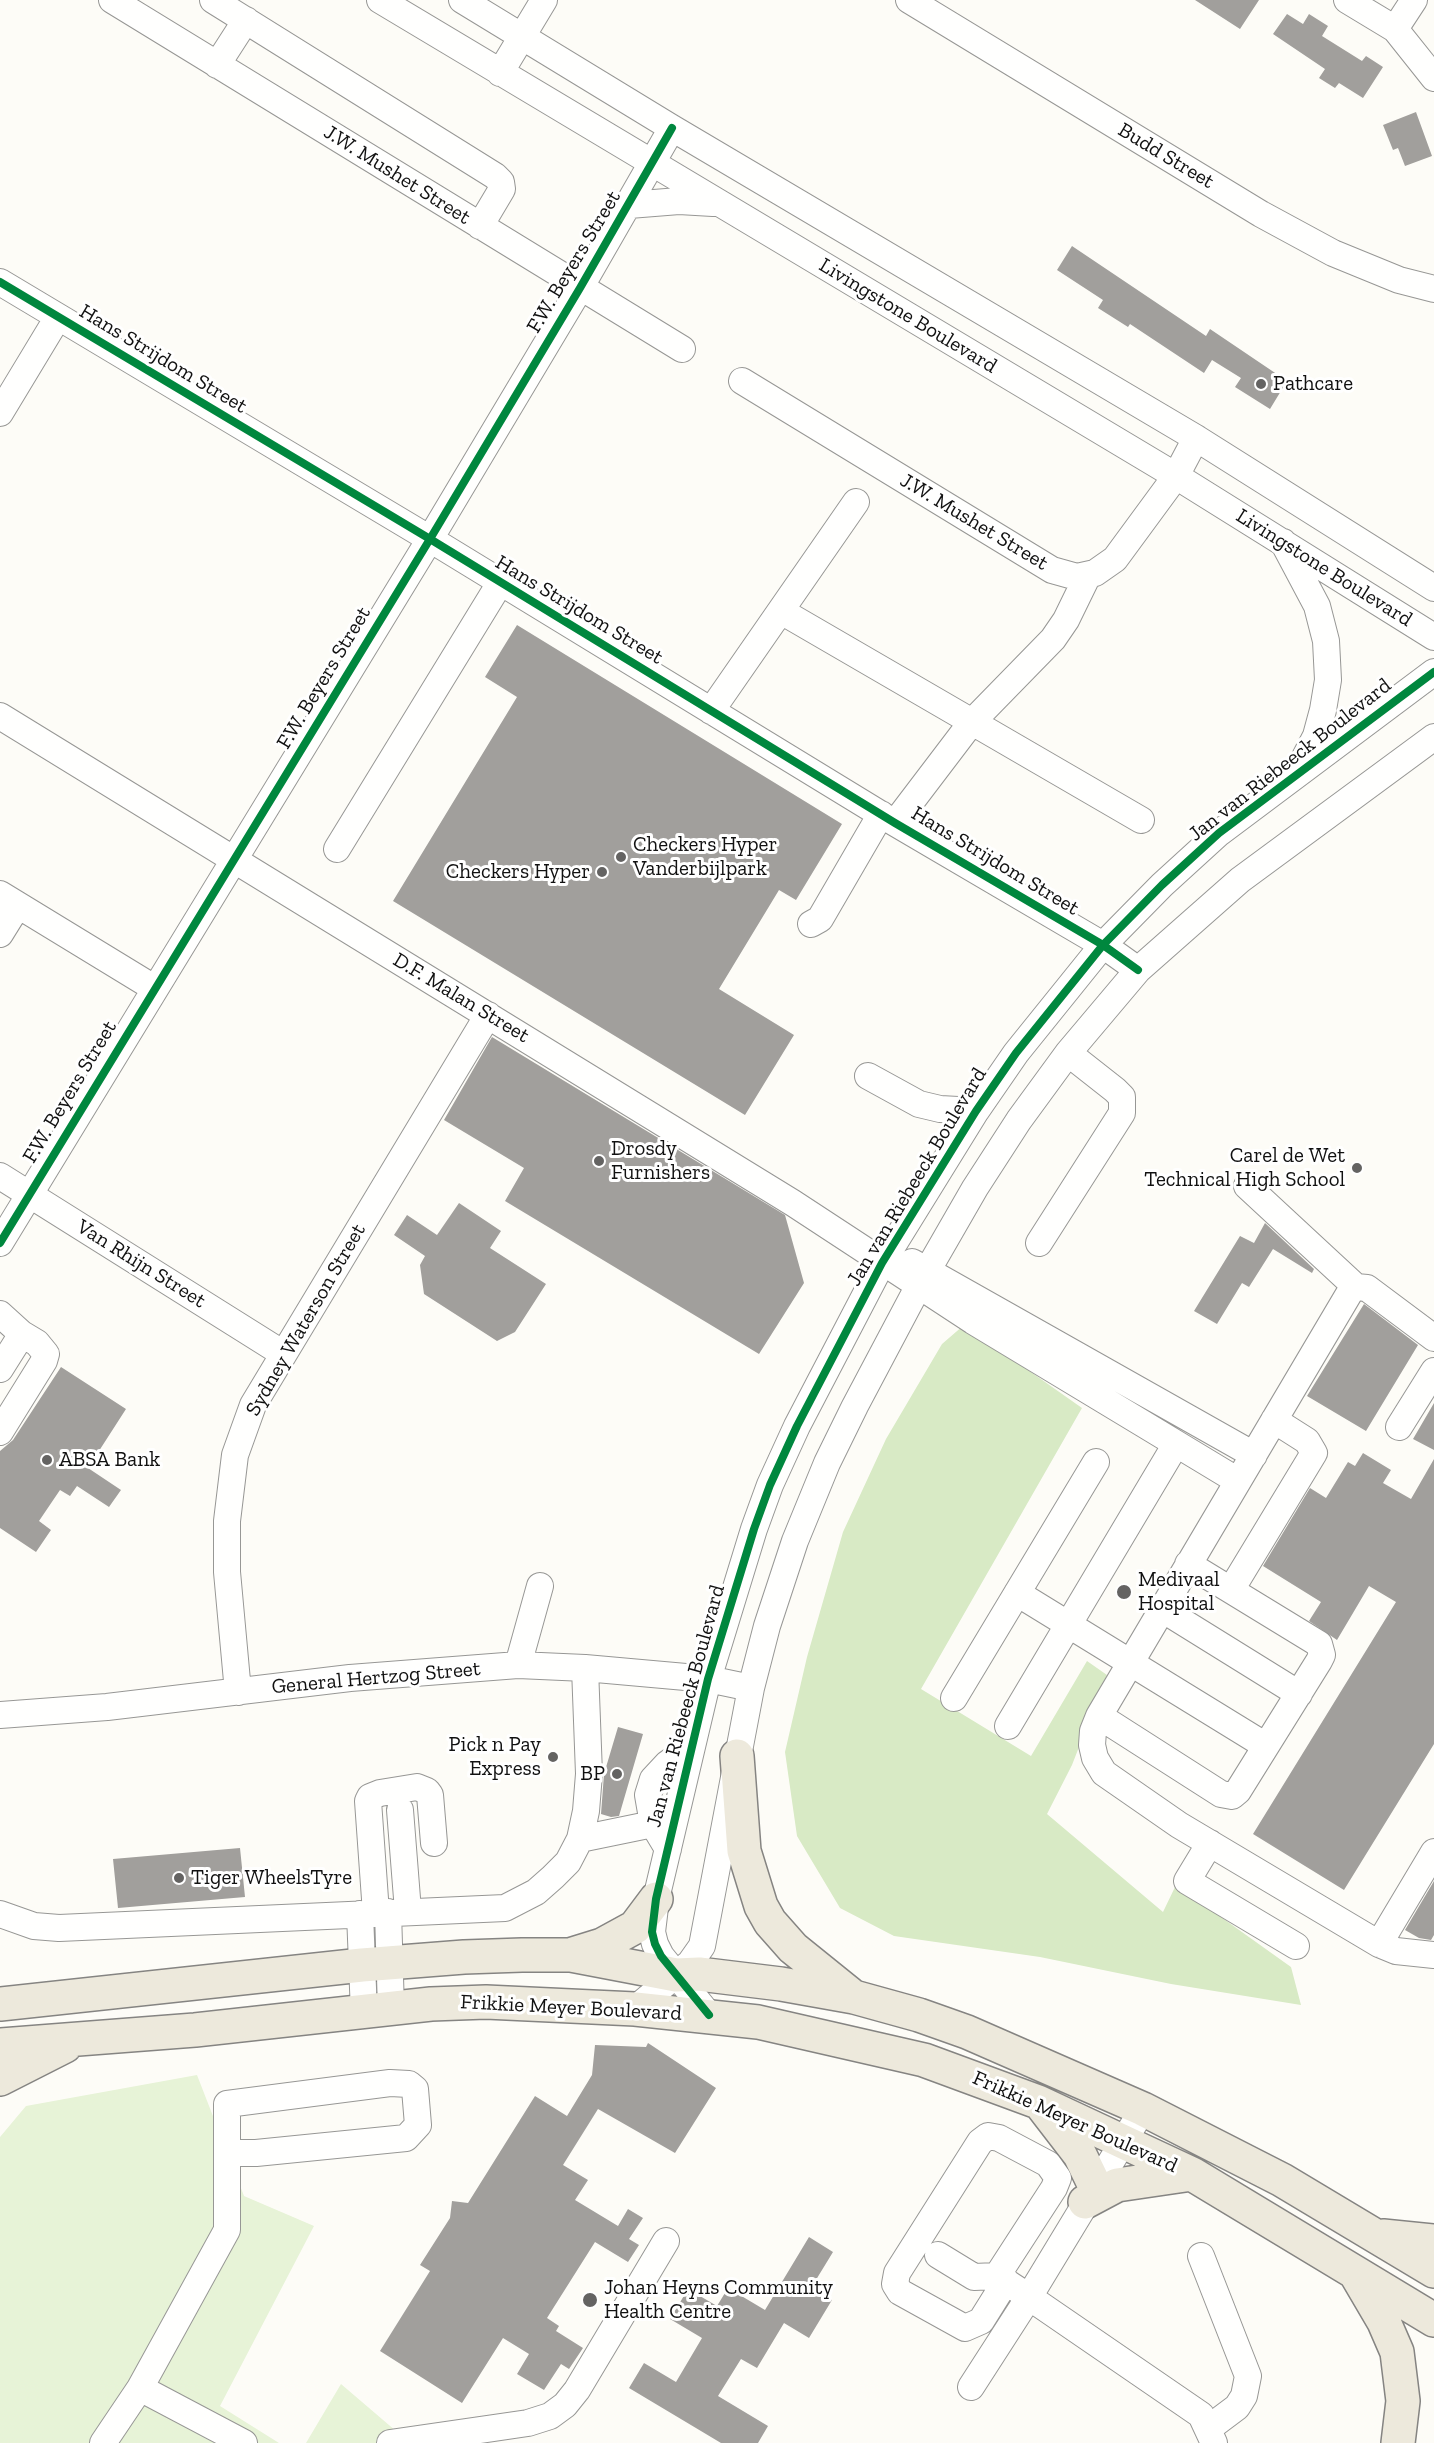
<!DOCTYPE html>
<html>
<head>
<meta charset="utf-8">
<style>
  body { margin:0 }
  canvas { display:block; background:#fdfcf7 }
</style>
</head>
<body>
<canvas width="1434" height="2443"></canvas>
<script>
const ctx = document.querySelector('canvas').getContext('2d');
ctx.lineJoin = 'round';
function paint(path, color) { ctx.fillStyle = color; ctx.fill(path, 'evenodd'); }
const toPath = rows => new Path2D(rows.map(r => 'M' + r).join(''));
function strokePath(path, color, width, dash) { ctx.strokeStyle = color; ctx.lineWidth = width; ctx.lineCap = dash ? 'butt' : 'round'; ctx.setLineDash(dash || []); ctx.stroke(path); }
function write(font, color, halo, rows, align = 'center') {
  ctx.font = font + ' "Zilla Slab",serif'; ctx.lineWidth = 6; ctx.setLineDash([]); ctx.textBaseline = 'middle'; ctx.strokeStyle = halo; ctx.fillStyle = color; for (const [text, x, y, turn = 0] of rows) {
    ctx.save(); ctx.translate(x, y); ctx.rotate((+turn || 0) * Math.PI / 180); ctx.textAlign = isNaN(turn) ? turn : align; if (halo) ctx.strokeText(text, 0, 0); ctx.fillText(text, 0, 0); ctx.restore();
  }
}
const green = toPath([
  [197,2075,244,2196,314,2226,220,2406,279,2443,0,2443,0,2137,26,2106],
  [341,2384,410,2443,306,2443]
]);
const forest = toPath([
  [964,1325,1082,1408,921,1689,1031,1756,1087,1661,1107,1675,1072,1765,1047,1814,1163,1912,1176,1885,1291,1967,1301,2005,1171,1984,1040,1957,894,1936,840,1908,797,1836,785,1752,807,1657,843,1532,886,1439,942,1344]
]);
const building = toPath([
  [1195,0,1259,0,1240,29],
  [1287,14,1303,24,1309,14,1328,26,1322,36,1362,61,1366,56,1383,67,1363,98,1339,83,1335,88,1319,78,1325,69,1273,34],
  [1416,112,1432,156,1405,166,1398,148,1393,150,1383,125],
  [1072,246,1206,336,1210,329,1287,381,1270,409,1235,387,1241,378,1212,360,1204,373,1130,324,1128,327,1098,308,1103,300,1057,270],
  [517,625,842,824,796,900,779,890,719,989,794,1035,745,1115,393,901,517,697,485,677],
  [492,1037,785,1215,804,1283,759,1354,505,1201,524,1168,444,1120],
  [459,1203,501,1231,490,1248,546,1284,515,1332,497,1341,424,1294,420,1265,425,1256,394,1235,407,1215,437,1235],
  [1265,1223,1314,1269,1312,1273,1273,1249,1249,1287,1242,1283,1217,1324,1194,1311,1240,1236,1254,1243],
  [1364,1304,1418,1345,1366,1431,1307,1396],
  [61,1367,126,1409,88,1468,121,1490,109,1507,77,1486,70,1496,60,1490,39,1521,51,1530,36,1552,0,1528,0,1451,13,1440],
  [1434,1403,1434,1450,1413,1439],
  [1363,1453,1391,1470,1383,1483,1411,1499,1434,1459,1434,1744,1344,1890,1253,1834,1396,1602,1369,1586,1337,1640,1309,1621,1321,1602,1263,1566,1310,1488,1326,1498,1348,1462,1355,1466],
  [618,1727,643,1734,619,1816,611,1817,601,1814,604,1774],
  [240,1848,245,1897,118,1908,113,1859],
  [1434,1881,1434,1935,1431,1940,1419,1938,1405,1930],
  [648,2043,716,2088,675,2153,598,2109,563,2165,588,2180,575,2200,618,2226,628,2209,643,2218,629,2239,639,2245,628,2262,595,2242,547,2318,559,2326,556,2331,583,2348,569,2369,561,2364,544,2390,517,2374,529,2354,503,2338,462,2403,380,2351,430,2271,420,2265,450,2218,452,2201,468,2203,535,2096,567,2116,592,2075,595,2045,646,2047],
  [809,2237,833,2252,811,2288,832,2300,809,2338,784,2323,757,2368,741,2359,718,2396,768,2426,758,2443,721,2443,629,2388,644,2363,676,2382,702,2338,670,2319,688,2289,717,2306,728,2288,765,2310]
]);
const minor = toPath([
  [112,0,682,349],
  [213,0,495,176,501,182,502,189,480,226],
  [380,0,1176,476,1434,637],
  [462,0,672,128,1196,438,1434,588],
  [909,0,1261,214,1333,253,1399,280,1434,289],
  [1347,0,1395,29,1434,78],
  [1395,29,1414,0],
  [217,65,246,20],
  [500,73,544,0],
  [629,205,679,201,713,203],
  [0,282,430,539,895,823,1103,945,1138,970],
  [742,381,1052,570,1077,577,1095,573,1115,559,1176,476,1196,438],
  [0,413,58,317],
  [1283,542,1317,606,1326,641,1328,680,1323,710,1316,736,1300,767],
  [781,611,1141,820],
  [711,711,856,502],
  [0,716,793,1203,973,1321,1238,1481],
  [895,823,971,723,1053,639,1066,620,1087,577],
  [337,849,500,583],
  [0,894,154,988],
  [811,924,820,919,881,814],
  [0,934,18,905],
  [868,1076,919,1104,940,1109,976,1111],
  [0,1176,282,1353],
  [1247,1186,1356,1287],
  [0,1243,430,539,580,288,672,128],
  [1039,1243,1122,1113,1122,1097,1115,1090,1068,1053],
  [912,1262,1254,1455],
  [0,1314,22,1334,37,1343,46,1354,44,1361,0,1432],
  [1434,1338,1367,1288,1356,1287,1350,1292,1099,1716,1093,1731,1092,1745,1095,1758,1104,1773,1179,1825,1379,1944,1396,1951,1434,1955],
  [0,1369,22,1334],
  [1399,1427,1434,1371],
  [1231,1590,1314,1453,1307,1441,1274,1420],
  [1017,1593,1266,1746],
  [1162,1609,1299,1694],
  [518,1665,540,1586],
  [238,1692,227,1572,227,1521,235,1455,253,1405,488,1015],
  [954,1698,1096,1462],
  [0,1715,107,1707,350,1678,518,1665,585,1668,708,1679,751,1688],
  [1099,1716,1221,1794,1232,1796,1238,1791,1319,1661,1322,1655,1319,1644,1188,1564],
  [1008,1726,1176,1444],
  [400,1810,408,1911],
  [580,1839,653,1824],
  [1210,1843,1187,1881,1296,1946],
  [668,1849,653,1824,648,1795,653,1779,667,1764,691,1747],
  [388,1912,391,2009],
  [376,1913,368,1801,370,1797,380,1793,417,1787,427,1791,430,1795,434,1843],
  [0,1914,34,1926,59,1928,505,1908,536,1892,553,1877,568,1862,580,1839,586,1811,589,1774,585,1668],
  [360,1914,364,2013],
  [1379,1944,1434,1852],
  [635,2009,690,1963,702,1946,751,1688,767,1626,795,1541,827,1463,855,1406,918,1287,975,1188,1019,1120,1068,1053,1138,970,1240,880,1434,737],
  [709,2015,661,1956,655,1944,652,1932,656,1899,708,1679,754,1529,770,1485,797,1426,882,1263,976,1111,1016,1053,1103,945,1162,885,1219,833,1434,672],
  [1143,2109,1029,2297,1201,2415,1214,2443],
  [938,2255,974,2277,997,2276],
  [1201,2256,1248,2376,1244,2396,1237,2407,1209,2428],
  [971,2387,1029,2297,997,2276,1054,2188,1058,2178,1048,2164,999,2138,988,2136,980,2142,897,2273,895,2284,900,2292,965,2328,981,2321,1006,2281],
  [140,2388,244,2443],
  [103,2443,140,2388,227,2230,227,2104,390,2083,409,2084,415,2089,418,2125,406,2138,256,2153,228,2153],
  [390,2443,528,2423,550,2416,565,2405,577,2390,666,2241]
]);
const major = toPath([
  [737,1756,744,1851,761,1906,770,1922,793,1948,850,1994],
  [573,1954,602,1945,635,1927,656,1899],
  [0,2004,362,1965,464,1957,522,1955,571,1955,676,1975,699,1974,781,1984,854,1997,919,2015,967,2032,1143,2109,1282,2180,1434,2271],
  [0,2045,195,2030,431,2004,486,2002,635,2009,758,2022,924,2060,1038,2102,1192,2174,1434,2320],
  [0,2079,65,2046],
  [1043,2107,1080,2155,1095,2186],
  [1085,2202,1117,2185,1192,2174],
  [1383,2236,1434,2241],
  [1357,2276,1384,2322,1397,2352,1403,2401,1398,2443]
]);
const cycleway = toPath([
  [0,282,430,539,895,823,1103,945,1138,970],
  [0,1243,430,539,580,288,672,128],
  [709,2015,661,1956,655,1944,652,1932,656,1899,708,1679,754,1529,770,1485,797,1426,882,1263,976,1111,1016,1053,1103,945,1162,885,1219,833,1434,672]
]);
const markers = [
  [1261,384,6,"#646362"],
  [621,857,6,"#646362"],
  [602,872,6,"#646362"],
  [599,1161,6,"#646362"],
  [1357,1168,6,"#646362"],
  [47,1460,6,"#646362"],
  [1124,1592,8,"#646362"],
  [553,1757,6,"#646362"],
  [617,1774,6,"#646362"],
  [179,1878,6,"#646362"],
  [590,2300,8,"#646362"]
];
const streetNames = [
  ["Budd Street",1166,156,31],
  ["J.W. Mushet Street",397,175,32],
  ["F.W. Beyers Street",574,262,-59],
  ["Livingstone Boulevard",908,316,31],
  ["Hans Strijdom Street",163,359,31],
  ["J.W. Mushet Street",974,522,31],
  ["Livingstone Boulevard",1324,568,32],
  ["Hans Strijdom Street",579,610,31],
  ["F.W. Beyers Street",324,678,-59],
  ["Jan van Riebeeck Boulevard",1290,760,-38],
  ["Hans Strijdom Street",995,861,31],
  ["D.F. Malan Street",461,998,31],
  ["F.W. Beyers Street",70,1092,-59],
  ["Jan van Riebeeck Boulevard",917,1177,-59],
  ["Van Rhijn Street",141,1264,32],
  ["Sydney Waterson Street",306,1320,-60],
  ["General Hertzog Street",376,1678,-5],
  ["Jan van Riebeeck Boulevard",686,1706,-75],
  ["Frikkie Meyer Boulevard",571,2008,3],
  ["Frikkie Meyer Boulevard",1075,2122,24]
];
const poiNames = [
  ["Pathcare",1273,384],
  ["Checkers Hyper",633,845],
  ["Vanderbijlpark",633,869],
  ["Checkers Hyper",590,872,"right"],
  ["Drosdy",611,1149],
  ["Furnishers",611,1173],
  ["Carel de Wet",1345,1156,"right"],
  ["Technical High School",1345,1180,"right"],
  ["ABSA Bank",59,1460],
  ["Medivaal",1138,1580],
  ["Hospital",1138,1604],
  ["Pick n Pay",541,1745,"right"],
  ["Express",541,1769,"right"],
  ["BP",605,1774,"right"],
  ["Tiger WheelsTyre",191,1878],
  ["Johan Heyns Community",604,2288],
  ["Health Centre",604,2312]
];
paint(green, '#e7f3d7');
paint(forest, '#d8eac5');
paint(building, '#a19f9c');
strokePath(minor, '#979795', 28);
strokePath(major, '#858482', 36);
strokePath(minor, '#fffffe', 26);
strokePath(major, '#ede9dc', 33);
strokePath(cycleway, '#00873e', 8);
for (const [x, y, r, color] of markers) { const dot = new Path2D(); dot.arc(x, y, r, 0, 2 * Math.PI); ctx.fillStyle = color; ctx.fill(dot); strokePath(dot, '#fff', 2); }
write('21px', '#111', '#fff', streetNames);
write('21px', '#111', '#fff', poiNames, 'left');
</script>
</body>
</html>
